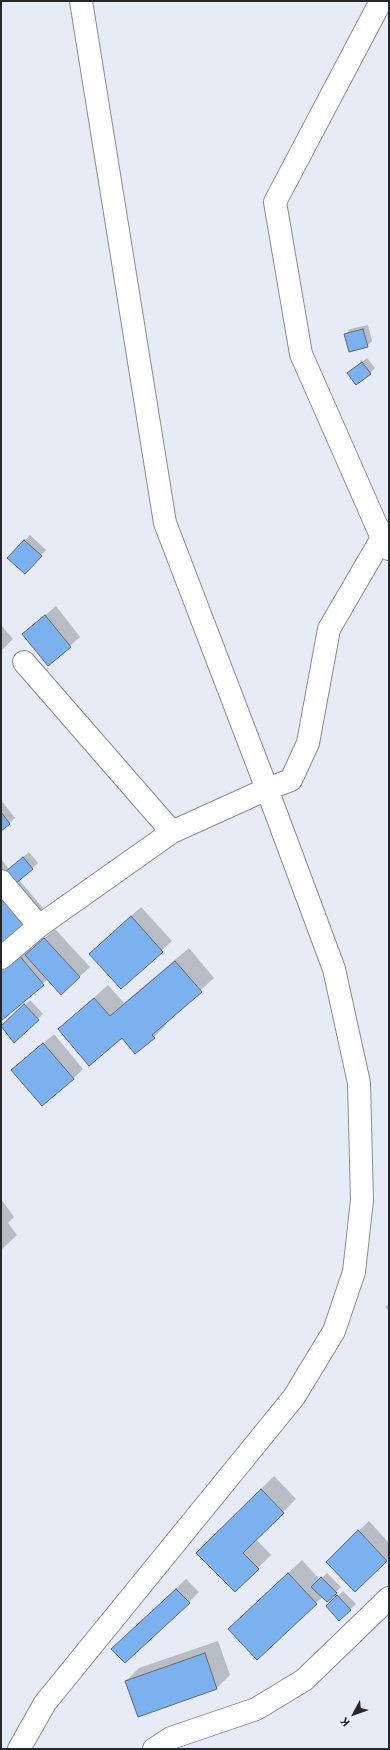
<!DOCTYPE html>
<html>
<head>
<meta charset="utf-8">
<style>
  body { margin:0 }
  #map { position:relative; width:390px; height:1750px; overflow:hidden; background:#e7ebf6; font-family:"IBM Plex Sans",sans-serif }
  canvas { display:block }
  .frame { position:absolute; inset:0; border:2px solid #25272b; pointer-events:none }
  .north { position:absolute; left:334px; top:1694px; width:40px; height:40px; -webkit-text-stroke:3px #e7ebf6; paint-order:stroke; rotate:229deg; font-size:11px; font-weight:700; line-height:16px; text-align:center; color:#25272b }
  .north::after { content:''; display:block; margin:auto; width:14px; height:18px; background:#25272b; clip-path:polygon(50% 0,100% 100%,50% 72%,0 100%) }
</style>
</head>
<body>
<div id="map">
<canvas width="390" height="1750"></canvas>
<div class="frame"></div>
<div class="north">K</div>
</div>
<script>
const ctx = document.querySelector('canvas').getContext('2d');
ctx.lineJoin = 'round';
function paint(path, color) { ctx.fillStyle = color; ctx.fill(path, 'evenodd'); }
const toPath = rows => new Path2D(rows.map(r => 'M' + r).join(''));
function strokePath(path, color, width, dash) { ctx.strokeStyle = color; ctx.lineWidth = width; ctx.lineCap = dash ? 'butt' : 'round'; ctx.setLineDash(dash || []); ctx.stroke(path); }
const shadow = toPath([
  [368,325,372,341,367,346,345,335,350,329],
  [367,358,375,368,370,373,354,368],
  [30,535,46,550,30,568,9,558],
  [56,606,80,637,70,646,23,634],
  [1,625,13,639,1,651],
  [1,800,15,818,1,830],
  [29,852,38,863,19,880,43,908,1,946,1,859,9,869],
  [141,907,172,941,121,988,101,944],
  [55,929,90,967,62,993,48,979,1,1020,1,968,29,945,32,950],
  [189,948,214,978,165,1022,167,1024,154,1037,122,1037,59,1029,108,985,124,1003],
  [30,1000,43,1014,14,1041,1,1027],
  [54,1034,83,1069,73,1079,13,1070],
  [1,1199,14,1217,8,1223,17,1235,1,1250],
  [389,1304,389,1311,385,1307],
  [274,1476,296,1499,256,1539,271,1555,235,1591,197,1553],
  [369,1521,389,1543,389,1558,355,1591,327,1562],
  [302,1560,320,1580,327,1573,341,1587,327,1601,323,1597,316,1603,242,1616],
  [186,1579,199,1592,189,1602,123,1639],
  [343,1591,356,1604,339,1620,327,1606],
  [218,1641,230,1675,217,1688,126,1681,139,1668]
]);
const building = toPath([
  [363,329,368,347,349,352,344,334,363,329],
  [362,362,371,374,356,385,347,373,362,362],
  [24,540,42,556,25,574,7,558,24,540],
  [45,615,71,647,48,666,22,634,45,615],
  [1,812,10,824,1,831,1,812],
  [23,857,33,869,15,884,5,872,23,857],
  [1,892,28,924,1,947,1,892],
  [131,916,163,952,121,989,89,954,131,916],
  [44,938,80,977,61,995,25,955,44,938],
  [18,954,44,985,1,1021,1,969,18,954],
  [175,961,202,992,152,1035,155,1038,135,1054,122,1038,89,1066,58,1029,94,998,110,1016,175,961],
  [24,1004,39,1020,14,1043,1,1026,24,1004],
  [43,1043,74,1079,42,1106,11,1070,43,1043],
  [261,1489,284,1513,243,1553,259,1569,235,1592,196,1553,261,1489],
  [358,1530,387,1561,355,1592,326,1562,358,1530],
  [288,1573,317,1604,257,1660,228,1629,288,1573],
  [321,1577,337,1593,327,1602,311,1587,321,1577],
  [176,1589,190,1603,125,1663,111,1649,176,1589],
  [337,1595,351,1610,339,1621,326,1606,337,1595],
  [205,1653,217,1689,138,1717,125,1681,205,1653]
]);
const minor = toPath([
  [381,1,275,202,301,354,382,538,389,549],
  [24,662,172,832],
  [1,881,39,926],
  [1,958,39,926,172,832,267,789,291,780,308,743,329,629,382,538,389,533],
  [19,1749,45,1703,294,1397,334,1331,354,1272,362,1200,359,1083,334,969,267,789,165,523,81,1],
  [154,1749,171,1738,256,1709,304,1680,389,1598]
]);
paint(shadow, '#0003');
paint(building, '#7bb1ef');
strokePath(building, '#626972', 1);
strokePath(minor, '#8a8d98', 24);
strokePath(minor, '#fff', 22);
</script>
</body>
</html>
